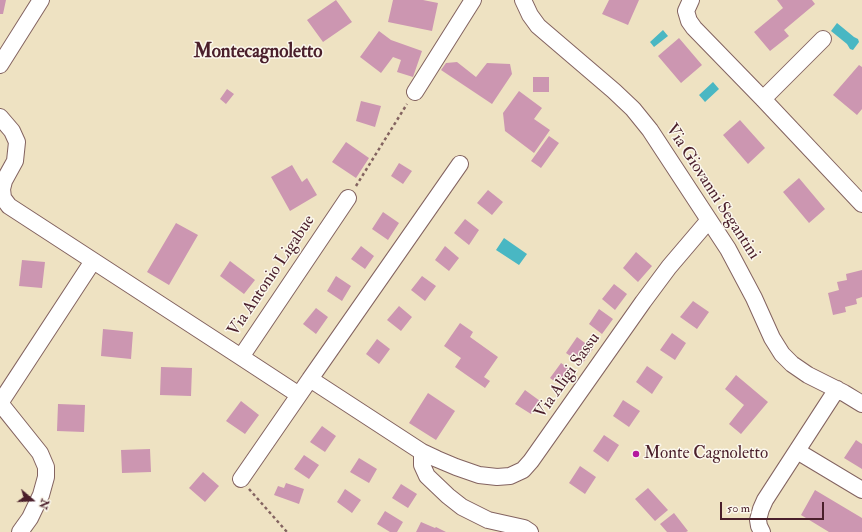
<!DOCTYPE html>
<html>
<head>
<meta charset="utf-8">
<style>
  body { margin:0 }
  #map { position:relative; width:862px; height:532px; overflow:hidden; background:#eee2c2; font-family:"IM FELL Double Pica",serif }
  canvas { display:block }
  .north { position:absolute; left:12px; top:480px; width:40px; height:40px; -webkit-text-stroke:3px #fbf7ec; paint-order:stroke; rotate:109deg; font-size:11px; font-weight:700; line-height:16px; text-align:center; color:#4a1f2b }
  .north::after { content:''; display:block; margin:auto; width:14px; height:18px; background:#4a1f2b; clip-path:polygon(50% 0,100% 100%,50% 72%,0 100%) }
  .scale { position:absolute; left:720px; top:502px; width:104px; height:18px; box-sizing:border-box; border:2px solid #4a1f2b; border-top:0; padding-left:5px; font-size:12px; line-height:14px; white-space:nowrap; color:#4a1f2b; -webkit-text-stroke:3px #fbf7ec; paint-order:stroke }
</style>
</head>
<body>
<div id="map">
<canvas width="862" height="532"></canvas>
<div class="north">N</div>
<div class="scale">50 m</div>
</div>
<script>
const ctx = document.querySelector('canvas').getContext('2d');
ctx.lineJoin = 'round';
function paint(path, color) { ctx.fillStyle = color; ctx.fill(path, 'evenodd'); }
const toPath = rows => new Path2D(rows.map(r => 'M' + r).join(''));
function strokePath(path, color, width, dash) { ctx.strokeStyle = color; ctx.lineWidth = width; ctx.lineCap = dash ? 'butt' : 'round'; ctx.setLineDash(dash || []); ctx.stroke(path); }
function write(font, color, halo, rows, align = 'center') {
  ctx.font = font + ' "IM FELL Double Pica",serif'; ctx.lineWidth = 3; ctx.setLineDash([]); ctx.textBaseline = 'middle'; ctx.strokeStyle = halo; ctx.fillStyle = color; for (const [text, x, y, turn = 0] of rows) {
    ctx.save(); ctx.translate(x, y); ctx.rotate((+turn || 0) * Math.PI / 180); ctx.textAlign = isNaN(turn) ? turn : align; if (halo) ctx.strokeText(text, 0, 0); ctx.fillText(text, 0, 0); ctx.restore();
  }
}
const water = toPath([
  [837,23,854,37,858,39,859,42,853,50,850,49,847,44,831,31],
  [663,30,668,36,654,47,650,42],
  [713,82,719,89,705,102,699,95],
  [504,238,527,254,519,265,496,250]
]);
const building = toPath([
  [0,0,6,0,3,14,0,14],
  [336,0,352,22,323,42,307,20],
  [393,0,423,0,438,3,432,31,388,22],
  [609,0,639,0,628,25,602,14],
  [777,0,812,0,815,4,784,30,789,36,770,51,754,32,783,8],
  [379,31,391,40,422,51,413,77,397,72,401,60,393,57,381,73,360,57],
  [679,38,702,65,681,83,658,56],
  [457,62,476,77,487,63,510,64,512,74,492,104,441,70,446,63],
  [859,65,862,67,862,109,857,115,833,95],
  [533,77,549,77,549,92,533,92],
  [227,89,234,94,226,104,220,99],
  [519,91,542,108,534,119,550,130,534,153,505,131,503,113],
  [361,101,381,106,375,127,356,121],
  [740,120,765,148,748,164,723,135],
  [549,136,559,143,541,168,531,161],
  [346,142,369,158,356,178,332,162],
  [399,163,412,171,403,184,391,176],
  [292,165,302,182,307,178,317,195,290,211,271,177],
  [799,178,825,209,809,223,783,192],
  [488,190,503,202,492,215,477,203],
  [383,212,399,223,388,240,372,229],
  [465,219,479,230,469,245,454,233],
  [176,223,198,235,169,285,147,272],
  [361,246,374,256,365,269,351,259],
  [445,246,459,258,449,271,435,260],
  [636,252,652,266,638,282,623,268],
  [22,260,45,262,42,288,19,286],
  [230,261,255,280,244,294,220,276],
  [862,270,862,297,856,299,857,304,845,307,846,312,833,315,828,293,839,290,837,282,847,280,846,274],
  [336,276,351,286,342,301,327,291],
  [422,276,436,286,425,301,411,290],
  [614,284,627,294,615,310,602,299],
  [693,301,709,312,697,329,680,317],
  [399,306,412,317,401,331,387,320],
  [316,308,328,317,316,334,303,324],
  [599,309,613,319,602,334,589,324],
  [460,323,473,332,470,337,498,357,484,377,490,381,485,388,455,367,461,358,444,346],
  [103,329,133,332,131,359,101,356],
  [672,333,686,343,675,360,660,350],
  [577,337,593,349,582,364,566,353],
  [377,339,390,349,379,364,366,354],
  [561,363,575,373,564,388,550,378],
  [647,366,663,377,652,394,636,382],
  [161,367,192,368,191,396,160,395],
  [736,375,768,402,741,434,729,424,744,405,725,389],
  [525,390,540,401,531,414,515,404],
  [428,393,455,411,436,440,409,423],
  [623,400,640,411,629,427,613,416],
  [241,401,259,415,245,434,226,421],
  [58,404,85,405,84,432,57,431],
  [322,426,336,436,325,452,310,442],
  [604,435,619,445,608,462,593,451],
  [856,440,862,444,862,469,844,458],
  [150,449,151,472,122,473,121,450],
  [304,455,319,465,309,479,294,469],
  [359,458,377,469,369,483,350,472],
  [580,466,596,477,585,494,569,483],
  [203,472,219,486,205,502,189,488],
  [286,483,304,489,299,504,274,495,278,486,284,488],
  [401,484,417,494,408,508,392,498],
  [648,488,668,510,655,521,635,499],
  [345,489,361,500,352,513,337,502],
  [815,490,862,518,862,532,829,532,801,515],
  [385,511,403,522,397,532,390,532,377,524],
  [674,513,688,531,686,532,667,532,660,524],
  [421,522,435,528,436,527,446,532,416,532]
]);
const path = toPath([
  [356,186,407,104],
  [249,489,287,532]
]);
const minor = toPath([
  [523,0,530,15,538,26,614,91,633,109,650,130,728,249,754,298,772,338,782,354,792,364,808,375,844,393,862,404],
  [691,0,686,11,689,21,694,28,763,99,862,204],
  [0,65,41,0],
  [415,92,473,0],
  [763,99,823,39],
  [0,117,12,131,17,142,15,161,4,181,2,189,3,198,9,206,241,357,348,198],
  [241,357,299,395,310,379,422,452,437,459,456,467,479,475,497,477,510,476,523,470,531,461,643,302,669,267,709,220],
  [310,379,460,164],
  [0,403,93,261],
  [0,403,40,453,46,467,46,477,41,495,30,518,20,532],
  [797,451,862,490],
  [422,452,422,465,427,476,448,496,462,507,488,520,524,528,530,532],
  [241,479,299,395],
  [762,532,759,526,758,520,761,509,765,500,837,389]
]);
const markers = [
  [636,454,4,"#b5179e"]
];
const streetNames = [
  ["Via Giovanni Segantini",712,192,57],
  ["Via Antonio Ligabue",272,276,-56],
  ["Via Aligi Sassu",568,376,-55]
];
const poiNames = [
  ["Monte Cagnoletto",644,454]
];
const quarterNames = [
  ["Montecagnoletto",258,53]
];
paint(water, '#49b7c3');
paint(building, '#cc96b1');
strokePath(minor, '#836360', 18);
strokePath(path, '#836360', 2.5, [3, 3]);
strokePath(minor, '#fff', 16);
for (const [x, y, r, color] of markers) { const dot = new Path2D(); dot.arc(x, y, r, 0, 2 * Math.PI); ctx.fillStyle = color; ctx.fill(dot); strokePath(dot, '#fbf7ec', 1.5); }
write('17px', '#4a1f2b', '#fbf7ec', streetNames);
write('17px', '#4a1f2b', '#fbf7ec', poiNames, 'left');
write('bold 19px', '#4a1f2b', '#fbf7ec', quarterNames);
</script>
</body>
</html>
